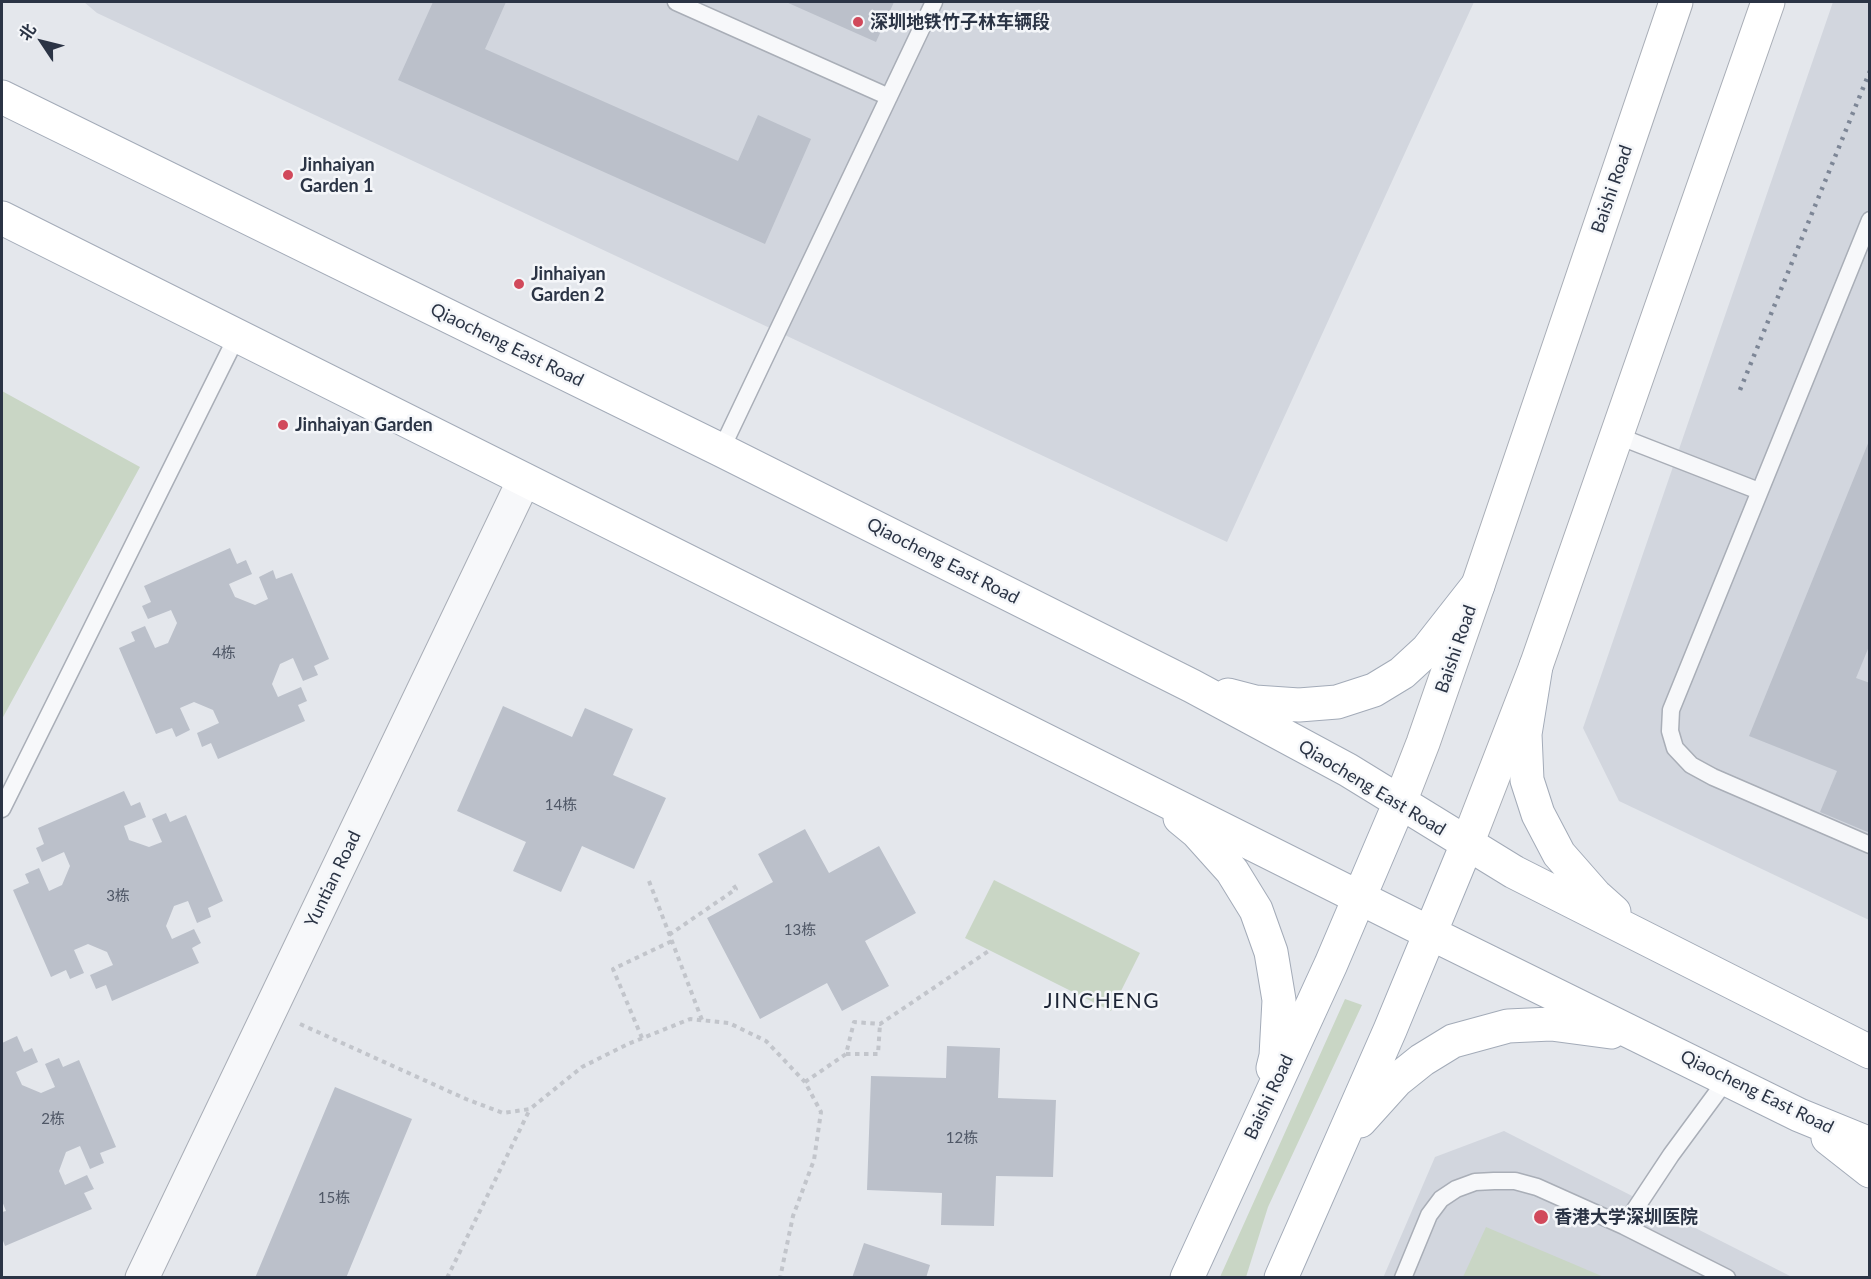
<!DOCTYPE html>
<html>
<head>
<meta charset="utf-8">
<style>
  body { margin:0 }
  #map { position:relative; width:1871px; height:1279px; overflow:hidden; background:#e4e7ec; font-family:Lato,"Noto Sans SC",sans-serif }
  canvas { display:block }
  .frame { position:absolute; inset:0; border:3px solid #2b3445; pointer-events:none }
  .north { position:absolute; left:12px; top:12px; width:60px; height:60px; -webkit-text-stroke:4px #f4f6f9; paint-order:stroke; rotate:305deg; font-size:16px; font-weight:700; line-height:24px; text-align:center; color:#2b3445 }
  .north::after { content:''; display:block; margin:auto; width:21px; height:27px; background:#2b3445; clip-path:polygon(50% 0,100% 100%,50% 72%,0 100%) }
</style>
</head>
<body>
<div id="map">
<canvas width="1871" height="1279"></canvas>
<div class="frame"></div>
<div class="north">北</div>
</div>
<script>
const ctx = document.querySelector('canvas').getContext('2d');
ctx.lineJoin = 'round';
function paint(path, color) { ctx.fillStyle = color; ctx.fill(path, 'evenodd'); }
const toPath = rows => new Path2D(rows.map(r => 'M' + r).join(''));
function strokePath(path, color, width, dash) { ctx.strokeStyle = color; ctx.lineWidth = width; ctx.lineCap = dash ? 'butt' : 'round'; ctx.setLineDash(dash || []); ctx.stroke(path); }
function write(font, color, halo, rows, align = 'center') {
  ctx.font = font + ' Lato,"Noto Sans SC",sans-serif'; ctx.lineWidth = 5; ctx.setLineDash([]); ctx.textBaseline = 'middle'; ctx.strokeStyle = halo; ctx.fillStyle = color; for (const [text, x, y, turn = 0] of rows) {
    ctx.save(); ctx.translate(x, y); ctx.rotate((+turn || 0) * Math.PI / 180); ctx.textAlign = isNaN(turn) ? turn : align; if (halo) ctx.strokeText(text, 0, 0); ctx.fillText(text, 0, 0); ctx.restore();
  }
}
const built = toPath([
  [84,2,1474,2,1227,542,97,13],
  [1833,2,1869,2,1869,920,1619,801,1583,728],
  [1504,1131,1792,1277,1383,1278,1435,1157]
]);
const green = toPath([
  [2,391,140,467,2,719],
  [994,880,1140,953,1111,1011,965,938],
  [1345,999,1362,1005,1268,1207,1246,1277,1220,1277],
  [1486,1227,1604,1277,1463,1277]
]);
const building = toPath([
  [433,2,506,2,485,49,738,161,758,115,811,139,765,244,398,80],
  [786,2,894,2,876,42],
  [1869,441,1870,644,1856,678,1870,683,1870,833,1820,812,1837,771,1749,736],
  [230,548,237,564,246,560,252,574,229,584,235,597,255,605,268,599,259,577,273,570,276,579,292,573,329,659,314,666,318,675,303,681,293,658,280,664,272,684,278,697,301,687,307,701,298,705,305,721,218,759,211,743,202,747,197,733,219,723,213,710,194,702,180,708,190,730,176,737,172,728,156,734,119,648,135,641,131,632,145,626,155,648,168,643,177,623,171,610,148,619,142,606,151,602,144,586],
  [503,706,572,737,585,708,633,729,613,775,666,798,634,869,582,846,561,892,513,871,526,842,457,811],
  [124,791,131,806,140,802,146,817,124,826,129,840,149,847,162,842,152,819,166,813,170,822,186,815,223,901,208,908,211,917,197,923,188,901,174,906,166,926,172,939,194,929,201,943,192,948,199,963,112,1001,106,985,96,989,90,975,113,965,107,952,88,944,74,950,84,973,70,979,66,970,51,977,13,890,29,883,25,874,39,868,49,891,62,885,70,866,64,852,42,862,36,848,44,844,38,828],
  [805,829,829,873,879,846,916,913,865,941,889,986,842,1011,827,983,760,1019,707,918,773,882,758,854],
  [17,1036,24,1052,32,1048,38,1062,16,1072,22,1085,41,1093,55,1087,45,1064,59,1058,63,1067,79,1060,116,1147,100,1153,104,1163,90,1169,80,1146,66,1152,59,1171,65,1185,87,1175,94,1189,84,1193,92,1209,5,1246,2,1238,2,1212,6,1211,2,1201,2,1043],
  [947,1046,1000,1048,998,1098,1056,1100,1053,1177,996,1176,994,1226,941,1225,942,1193,867,1190,871,1076,946,1078],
  [335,1087,412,1119,346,1278,255,1278],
  [864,1243,930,1265,926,1278,852,1278]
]);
const path = toPath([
  [649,881,702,1020],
  [669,935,736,889,732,883],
  [300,1024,466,1099,503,1113,530,1109,582,1067,628,1044,690,1019,729,1023,766,1041,805,1082,821,1112,814,1160,793,1216,780,1278],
  [642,1038,613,969,672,941],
  [846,1054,878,1054,880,1024],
  [805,1082,846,1054,854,1022,880,1024,990,950],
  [447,1278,530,1109]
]);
const service = toPath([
  [676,2,889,97],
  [1870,220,1671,710,1670,731,1675,748,1691,765,1713,777,1870,845],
  [1618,436,1759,491],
  [721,450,934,2],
  [2,809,237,336],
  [1624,1226,1671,1155,1727,1079],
  [1403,1278,1429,1215,1441,1199,1456,1189,1475,1182,1494,1181,1515,1181,1537,1187,1624,1226,1727,1278]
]);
const minor = toPath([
  [142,1278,524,480]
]);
const secondary = toPath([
  [1400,802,1423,743,1478,585,1676,2],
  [1467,844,1536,666,1768,2]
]);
const primary = toPath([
  [2,97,721,450,1192,686,1348,770,1514,872,1870,1052],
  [2,218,1430,933,1799,1115,1870,1144],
  [1536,666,1525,734,1527,780,1538,814,1559,854,1595,895,1614,912],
  [1228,695,1255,702,1299,705,1337,702,1374,690,1402,673,1427,650,1478,585],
  [1180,818,1197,832,1232,871,1256,910,1271,952,1279,1000,1276,1056,1273,1068],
  [1360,1121,1397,1080,1422,1060,1453,1041,1508,1026,1551,1024,1611,1032],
  [1828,1138,1870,1171],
  [1187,1278,1331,964,1400,802],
  [1281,1278,1390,1030,1467,844]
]);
const rail = toPath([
  [1740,390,1870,71]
]);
const markers = [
  [858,22,6,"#d1495b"],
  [288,175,6,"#d1495b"],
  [519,284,6,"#d1495b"],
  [283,425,6,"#d1495b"],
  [1541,1217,8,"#d1495b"]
];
const numberNames = [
  ["4栋",224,653],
  ["14栋",561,805],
  ["3栋",118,896],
  ["13栋",800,930],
  ["2栋",53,1119],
  ["12栋",962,1138],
  ["15栋",334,1198]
];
const poiNames = [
  ["深圳地铁竹子林车辆段",870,22],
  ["Jinhaiyan",300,165],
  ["Garden 1",300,186],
  ["Jinhaiyan",531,274],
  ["Garden 2",531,295],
  ["Jinhaiyan Garden",295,425],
  ["香港大学深圳医院",1554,1217]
];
const streetNames = [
  ["Baishi Road",1612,189,-71],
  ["Qiaocheng East Road",507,345,26],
  ["Qiaocheng East Road",943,561,27],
  ["Baishi Road",1456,649,-71],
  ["Qiaocheng East Road",1372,788,31],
  ["Yuntian Road",333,879,-64],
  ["Qiaocheng East Road",1757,1092,26],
  ["Baishi Road",1269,1097,-65]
];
const quarterNames = [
  ["JINCHENG",1102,1001]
];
paint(built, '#d2d6de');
paint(green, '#c9d6c5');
paint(building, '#bbc0ca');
strokePath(service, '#a9aeb7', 19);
strokePath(minor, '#a9aeb7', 35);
strokePath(secondary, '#a9aeb7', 35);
strokePath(primary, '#a3abb8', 35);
strokePath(path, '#c2c5cb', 4, [4.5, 4.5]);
strokePath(service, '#f7f8fa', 16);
strokePath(minor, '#f7f8fa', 33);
strokePath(secondary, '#fff', 33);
strokePath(primary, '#fff', 33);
strokePath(rail, '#7d8696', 4.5, [3, 6]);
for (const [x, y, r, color] of markers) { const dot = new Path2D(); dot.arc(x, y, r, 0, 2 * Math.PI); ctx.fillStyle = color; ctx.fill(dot); strokePath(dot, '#f4f6f9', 2); }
write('15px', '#4f5766', null, numberNames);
write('bold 18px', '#2b3445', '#f4f6f9', poiNames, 'left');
write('18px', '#2b3445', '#f4f6f9', streetNames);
ctx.letterSpacing = '1.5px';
write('21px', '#1d2536', '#f4f6f9', quarterNames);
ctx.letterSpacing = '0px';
</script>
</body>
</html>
